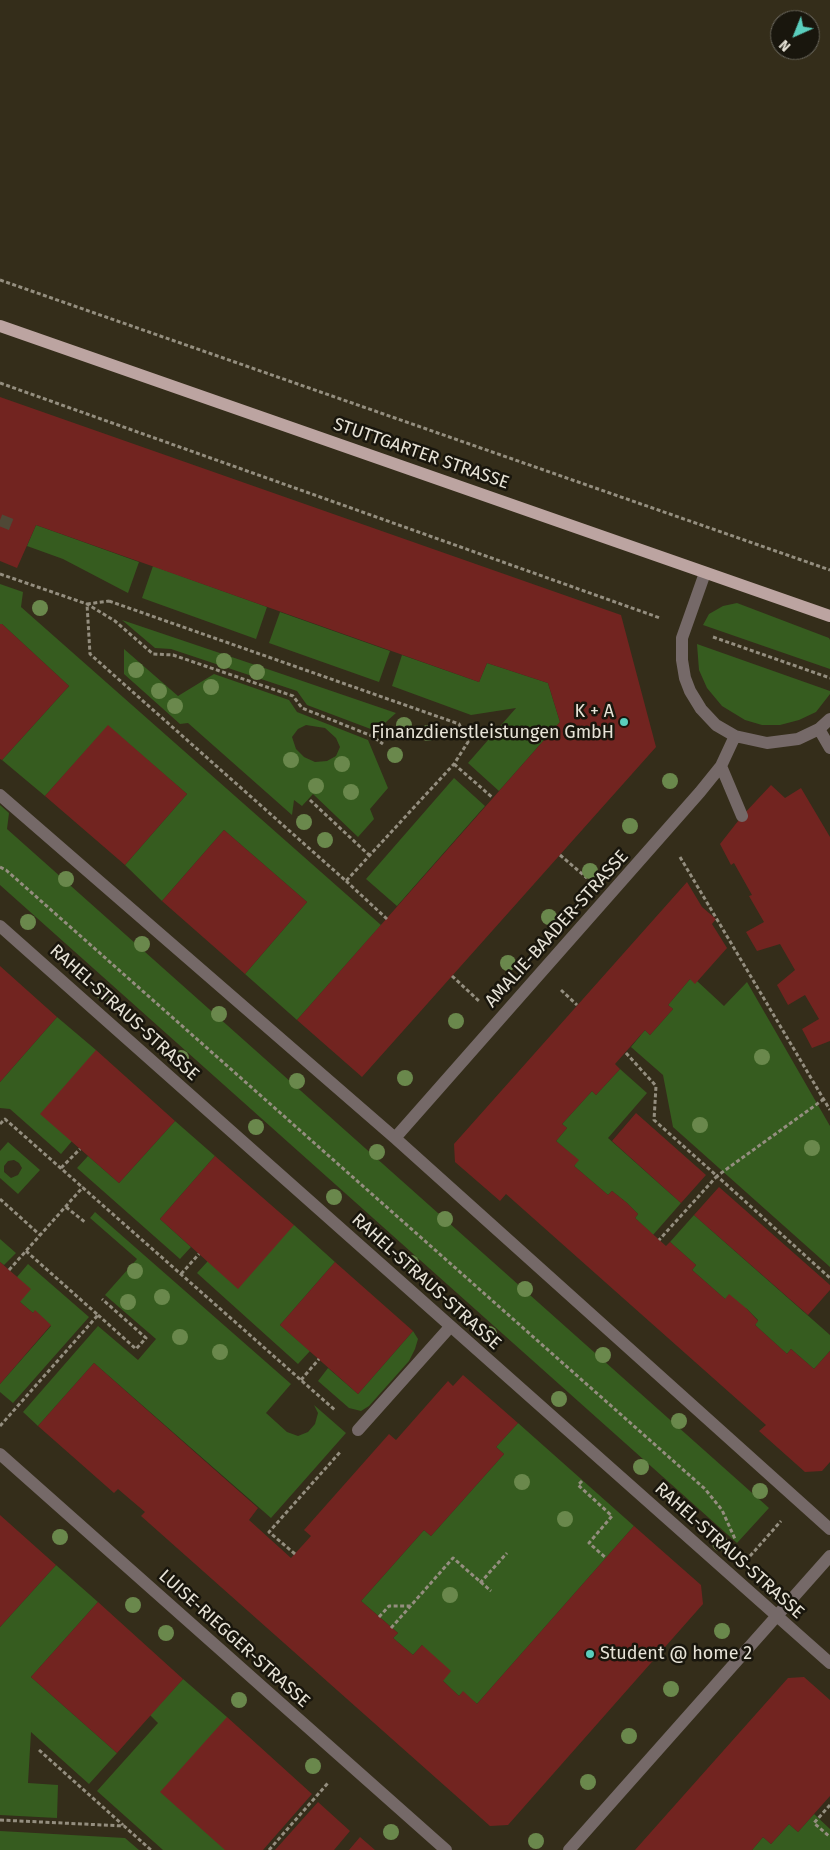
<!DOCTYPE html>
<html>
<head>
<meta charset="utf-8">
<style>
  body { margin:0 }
  #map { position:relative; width:830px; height:1850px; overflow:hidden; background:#342d1a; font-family:"Fira Sans",sans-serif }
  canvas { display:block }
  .north { position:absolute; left:770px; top:10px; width:50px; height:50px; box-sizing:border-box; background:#19160d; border:1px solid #6b685e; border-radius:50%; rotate:224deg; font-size:14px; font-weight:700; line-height:20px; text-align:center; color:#e7e3d7 }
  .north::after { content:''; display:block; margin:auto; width:18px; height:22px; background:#5acebd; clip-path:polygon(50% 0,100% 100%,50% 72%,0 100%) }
</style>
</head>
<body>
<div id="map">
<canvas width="830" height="1850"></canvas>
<div class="north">N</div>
</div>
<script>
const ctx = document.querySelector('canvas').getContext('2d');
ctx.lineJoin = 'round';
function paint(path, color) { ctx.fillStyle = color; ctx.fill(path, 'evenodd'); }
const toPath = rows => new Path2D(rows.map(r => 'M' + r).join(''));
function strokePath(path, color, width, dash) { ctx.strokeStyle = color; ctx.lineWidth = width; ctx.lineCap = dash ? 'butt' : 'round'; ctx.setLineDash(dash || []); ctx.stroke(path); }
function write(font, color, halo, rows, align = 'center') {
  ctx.font = font + ' "Fira Sans",sans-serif'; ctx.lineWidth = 5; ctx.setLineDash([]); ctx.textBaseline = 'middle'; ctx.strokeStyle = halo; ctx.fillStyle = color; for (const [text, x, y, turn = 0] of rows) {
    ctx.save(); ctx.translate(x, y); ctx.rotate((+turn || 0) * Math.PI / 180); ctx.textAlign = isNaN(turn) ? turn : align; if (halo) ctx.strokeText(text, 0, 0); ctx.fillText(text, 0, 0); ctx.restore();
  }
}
const green = toPath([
  [36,525,139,562,128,593,63,559,27,546],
  [153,566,267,607,256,639,142,598],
  [0,584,23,592,21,607,381,925,297,1020,245,974,307,902,224,830,162,901,125,865,187,794,108,726,45,796,2,760,69,686,2,624,0,624],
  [737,603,829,638,830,640,830,669,703,625,709,614,723,606],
  [280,612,390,651,379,682,269,643],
  [122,620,279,673,396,713,376,731,307,705,297,691,171,649,155,648],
  [697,644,830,691,830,694,816,712,799,720,780,725,762,725,745,720,722,706,707,688,699,670],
  [124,649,178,696,214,674,289,700,297,712,368,740,388,788,370,809,374,819,358,837,313,794,302,806,294,800,292,815,188,723,180,724,124,674],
  [306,725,325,728,336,738,340,747,336,756,327,761,315,762,304,757,296,749,292,737,298,729],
  [402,655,479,682,487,663,548,683,560,722,499,791,468,763,516,708,471,715,392,686],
  [454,778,485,806,397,906,366,879],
  [0,805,9,813,7,829,769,1508,737,1543,0,885],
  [690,979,697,981,724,1006,747,982,830,1126,830,1267,673,1127,663,1075,631,1047,645,1030,650,1035,673,1009,668,1005],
  [57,1017,96,1050,72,1141,61,1154,10,1109,0,1108,0,1082],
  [620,1069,647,1093,608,1138,681,1203,653,1235,635,1218,638,1214,627,1203,612,1191,608,1195,574,1166,578,1160,556,1141,567,1128,562,1124,592,1091,596,1095],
  [175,1121,215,1156,160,1219,191,1247,180,1259,77,1168,88,1156,119,1183],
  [8,1142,40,1170,18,1194,0,1178,0,1151],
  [14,1160,19,1163,22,1168,18,1175,11,1178,4,1172,4,1166,8,1161],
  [95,1212,291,1384,266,1413,287,1432,298,1436,308,1432,315,1424,318,1413,314,1405,346,1433,271,1518,94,1363,38,1426,23,1412,98,1326,138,1360,156,1339,105,1295,137,1259,90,1218],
  [694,1215,830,1335,830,1351,814,1369,791,1349,787,1354,755,1325,758,1320,747,1309,725,1299,692,1270,696,1265,670,1242],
  [294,1225,335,1262,280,1325,310,1351,298,1364,197,1273,208,1261],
  [0,1239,16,1253,4,1265,0,1262],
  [28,1264,89,1317,13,1403,0,1392,0,1384,51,1326,35,1311,33,1313,20,1302,17,1277],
  [413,1331,418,1339,415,1349,409,1361,369,1406,361,1411,349,1408,318,1381,328,1368,358,1394],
  [518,1423,634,1526,477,1704,463,1692,459,1696,443,1681,422,1645,413,1655,393,1638,398,1633,361,1601,424,1530,431,1536,504,1454,496,1447],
  [56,1565,98,1602,31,1677,117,1753,89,1784,31,1732,28,1783,58,1785,57,1818,0,1815,0,1627],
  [183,1679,227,1717,225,1850,163,1850,97,1791,158,1723,150,1715],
  [814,1814,830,1829,830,1850,752,1850,763,1837,771,1844,789,1824,798,1832],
  [0,1831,125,1838,139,1850,0,1850]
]);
const building = toPath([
  [0,397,621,615,656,747,362,1077,297,1020,560,722,548,683,487,663,479,682,36,525,17,568,0,561],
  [0,624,2,624,69,686,2,760,0,759],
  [108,725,187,794,125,865,45,796],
  [771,785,785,798,801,788,830,837,830,1041,812,1048,802,1029,819,1019,805,995,788,1005,777,985,795,970,780,944,757,951,746,932,764,922,749,896,752,895,734,863,731,865,720,844,742,816],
  [224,830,307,902,245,974,162,901],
  [687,882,702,907,716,919,712,924,727,948,695,984,690,979,668,1005,673,1009,650,1035,645,1030,615,1064,620,1069,596,1095,592,1091,562,1124,567,1128,556,1141,579,1160,574,1166,608,1195,612,1191,627,1203,638,1214,635,1218,666,1246,670,1242,696,1265,692,1270,725,1299,729,1294,747,1309,758,1321,755,1325,787,1354,791,1349,814,1369,830,1351,830,1462,822,1471,805,1472,759,1431,766,1425,614,1290,506,1194,500,1201,455,1162,454,1144],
  [0,966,57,1017,0,1082],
  [96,1050,175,1121,119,1183,40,1114],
  [636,1113,706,1175,681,1203,612,1141],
  [215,1156,294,1225,238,1289,160,1219],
  [719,1187,830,1285,830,1290,808,1315,694,1215],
  [0,1262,31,1289,20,1302,33,1313,35,1310,51,1325,0,1384],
  [335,1262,413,1331,358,1394,280,1325],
  [94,1363,258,1508,249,1520,291,1558,311,1536,304,1530,389,1434,396,1440,448,1381,453,1386,463,1375,518,1423,496,1447,504,1454,431,1536,424,1530,361,1601,398,1633,393,1638,413,1655,422,1645,451,1671,443,1681,459,1696,463,1691,477,1704,634,1526,701,1585,703,1604,508,1825,490,1826,141,1516,145,1512,118,1489,114,1493,38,1426],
  [0,1515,56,1565,0,1627],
  [98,1602,183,1679,117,1753,31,1677],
  [804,1677,830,1700,830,1796,798,1832,789,1824,771,1844,763,1837,752,1850,635,1850,788,1678],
  [227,1717,312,1794,263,1850,225,1850,160,1792],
  [318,1802,350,1831,334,1850,275,1850],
  [360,1837,375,1850,349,1850]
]);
const minorTunnel = toPath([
  [0,520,15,526]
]);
const path = toPath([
  [0,280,830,570],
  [0,383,660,618],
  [0,574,87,604,115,621,153,654,173,655,293,696,302,708,372,736,383,744],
  [109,601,459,724,468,742,454,764,346,881,90,654,87,604,109,601],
  [713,637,830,678],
  [454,764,493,798],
  [310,800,370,856],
  [560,855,587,878],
  [680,857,830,1110],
  [0,867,6,870,705,1489,722,1510,735,1539],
  [346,881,387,919],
  [452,976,479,1001],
  [561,990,577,1005],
  [626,1053,656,1086,654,1120,717,1176,659,1240],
  [824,1099,717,1176,830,1278],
  [0,1124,5,1119,336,1411],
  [61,1168,80,1149],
  [0,1199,40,1235],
  [66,1207,86,1223],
  [9,1270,83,1187],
  [181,1274,199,1254],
  [98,1315,136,1349,146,1338,102,1299],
  [301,1380,319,1359],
  [0,1426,98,1315,26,1251],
  [582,1481,578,1485,612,1516,589,1543,606,1558],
  [295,1554,269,1532,341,1451],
  [750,1556,781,1521],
  [480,1583,507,1553],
  [379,1617,389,1606,411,1606],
  [391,1628,453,1558,491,1591],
  [39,1750,123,1825],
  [830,1805,814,1823,830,1837],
  [0,1820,124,1826,151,1850],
  [269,1850,328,1783]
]);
const minor = toPath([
  [705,573,682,638,682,660,685,678,690,691,701,709,716,725,735,736,767,743,798,739,819,729,830,719],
  [819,729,830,748],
  [721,766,742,816],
  [0,795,395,1138,830,1529],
  [0,926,830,1663],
  [395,1138,700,792,721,766,735,736],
  [358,1430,450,1327],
  [0,1454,446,1850],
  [569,1850,830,1556]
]);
const major = toPath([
  [0,326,830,616]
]);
const trees = [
  [40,608],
  [224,661],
  [136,670],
  [257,672],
  [211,687],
  [159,691],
  [175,706],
  [404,725],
  [428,733],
  [395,755],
  [291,760],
  [342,764],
  [670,781],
  [316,786],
  [351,792],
  [304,822],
  [630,826],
  [325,840],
  [590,871],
  [66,879],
  [549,917],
  [28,922],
  [142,944],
  [508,963],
  [104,993],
  [219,1014],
  [456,1021],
  [762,1057],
  [181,1058],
  [405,1078],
  [297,1081],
  [700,1125],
  [256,1127],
  [812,1148],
  [377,1152],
  [334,1197],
  [445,1219],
  [411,1263],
  [135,1271],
  [525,1289],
  [162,1297],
  [128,1302],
  [489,1334],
  [180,1337],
  [220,1352],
  [603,1355],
  [559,1399],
  [679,1421],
  [641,1467],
  [522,1482],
  [760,1491],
  [565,1519],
  [60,1537],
  [720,1543],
  [450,1595],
  [133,1605],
  [722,1631],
  [166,1633],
  [671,1689],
  [239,1700],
  [629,1736],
  [313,1766],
  [588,1782],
  [391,1832],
  [536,1841]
];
const markers = [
  [624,722,5,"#5acebd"],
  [590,1654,5,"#5acebd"]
];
const streetNames = [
  ["STUTTGARTER STRASSE",421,454,19],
  ["AMALIE-BAADER-STRASSE",557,929,-48],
  ["RAHEL-STRAUS-STRASSE",124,1013,42],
  ["RAHEL-STRAUS-STRASSE",426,1282,42],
  ["RAHEL-STRAUS-STRASSE",729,1551,42],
  ["LUISE-RIEGGER-STRASSE",234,1639,42]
];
const poiNames = [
  ["K + A",614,712],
  ["Finanzdienstleistungen GmbH",614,733],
  ["Student @ home 2",600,1654,"left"]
];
paint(green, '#365c1f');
paint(building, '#722420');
strokePath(minorTunnel, '#4f4836', 12, [12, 6]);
strokePath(path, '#948e7f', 3, [4, 2.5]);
strokePath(minor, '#756968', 12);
strokePath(major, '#bca4a1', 12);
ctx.fillStyle = '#6a884c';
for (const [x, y] of trees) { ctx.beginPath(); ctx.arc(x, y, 8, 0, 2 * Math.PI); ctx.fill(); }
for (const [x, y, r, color] of markers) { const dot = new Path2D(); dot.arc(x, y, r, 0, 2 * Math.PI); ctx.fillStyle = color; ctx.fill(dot); strokePath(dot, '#19160d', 2); }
write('18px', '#e7e3d7', '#19160d', streetNames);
write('18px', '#e7e3d7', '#19160d', poiNames, 'right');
</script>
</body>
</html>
